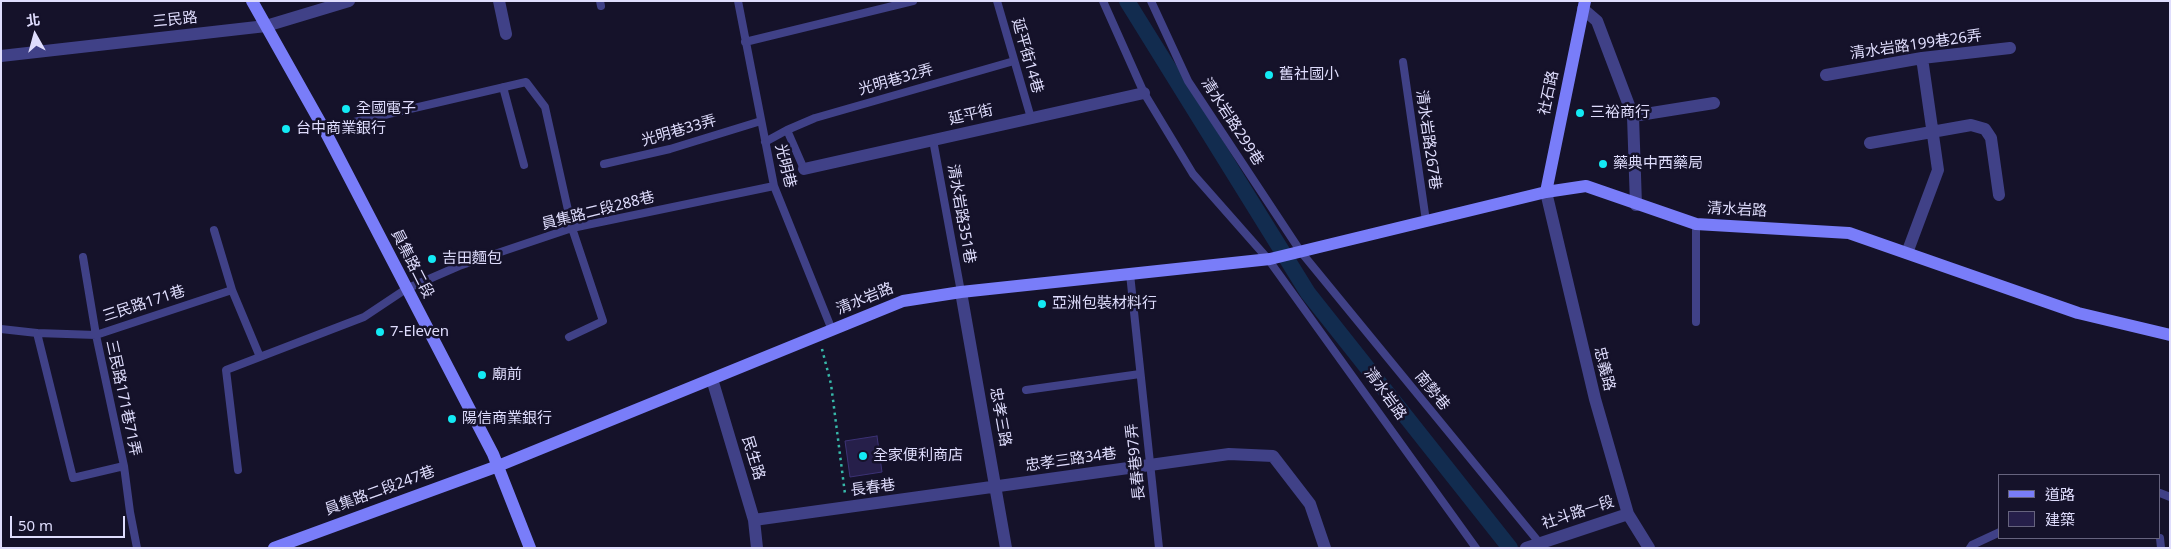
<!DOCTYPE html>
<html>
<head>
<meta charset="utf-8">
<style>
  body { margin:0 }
  #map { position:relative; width:2171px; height:549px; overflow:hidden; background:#15122a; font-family:"Noto Sans","Noto Sans TC",sans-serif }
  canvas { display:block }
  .frame { position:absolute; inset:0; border:2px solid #dfddfd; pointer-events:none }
  .legend { position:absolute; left:1998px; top:474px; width:162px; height:65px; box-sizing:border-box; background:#15122a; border:1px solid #66637e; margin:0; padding:6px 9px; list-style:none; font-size:15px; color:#dfddfd }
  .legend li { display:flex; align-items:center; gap:10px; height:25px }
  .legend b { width:25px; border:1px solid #66637e }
  .north { position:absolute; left:10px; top:10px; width:50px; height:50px; -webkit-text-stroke:4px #15122a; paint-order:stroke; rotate:353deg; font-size:14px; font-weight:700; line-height:20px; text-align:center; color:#dfddfd }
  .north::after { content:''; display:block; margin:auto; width:18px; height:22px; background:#dfddfd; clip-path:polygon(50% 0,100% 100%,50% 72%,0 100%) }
  .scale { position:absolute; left:10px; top:516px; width:115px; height:22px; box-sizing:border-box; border:2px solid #dfddfd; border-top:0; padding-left:6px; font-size:15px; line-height:18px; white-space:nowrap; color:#dfddfd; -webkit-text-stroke:4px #15122a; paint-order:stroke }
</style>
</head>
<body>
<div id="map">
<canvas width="2171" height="549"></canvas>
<div class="frame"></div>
<ul class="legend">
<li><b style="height:6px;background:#797df9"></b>道路</li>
<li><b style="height:14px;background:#261f4a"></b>建築</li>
</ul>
<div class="north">北</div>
<div class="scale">50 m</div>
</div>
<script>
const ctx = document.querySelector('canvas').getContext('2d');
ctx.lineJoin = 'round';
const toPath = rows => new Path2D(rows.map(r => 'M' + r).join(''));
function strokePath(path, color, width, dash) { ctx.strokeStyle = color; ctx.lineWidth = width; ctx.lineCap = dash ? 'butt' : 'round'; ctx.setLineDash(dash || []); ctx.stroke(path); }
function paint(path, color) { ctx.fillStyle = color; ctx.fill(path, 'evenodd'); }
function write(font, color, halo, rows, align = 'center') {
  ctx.font = font + ' "Noto Sans","Noto Sans TC",sans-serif'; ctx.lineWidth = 5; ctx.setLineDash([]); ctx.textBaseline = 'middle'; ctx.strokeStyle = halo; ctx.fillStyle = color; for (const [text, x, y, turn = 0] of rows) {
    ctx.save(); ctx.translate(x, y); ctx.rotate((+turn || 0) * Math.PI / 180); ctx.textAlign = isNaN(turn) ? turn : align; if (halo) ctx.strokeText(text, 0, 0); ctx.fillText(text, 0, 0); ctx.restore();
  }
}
const canal = toPath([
  [1127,1,1308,293,1510,548]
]);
const building = toPath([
  [877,436,882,472,850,477,845,441,877,436]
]);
const path = toPath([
  [822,349,831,384,845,494]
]);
const lane = toPath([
  [600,1,601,6],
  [738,1,774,186,832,330],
  [997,1,1031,118],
  [1103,1,1144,93,1193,174,1268,259,1476,548],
  [1151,1,1188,81,1301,252,1542,546],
  [745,42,913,1],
  [1403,62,1426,221],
  [503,87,524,165],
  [324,129,526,82,545,107,572,228,603,321,569,337],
  [787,130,815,118,1014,61],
  [933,140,961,292],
  [765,142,787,130,804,169],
  [604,164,670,149,761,121],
  [83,257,96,335,124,466,130,512,137,548],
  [1130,274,1159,548],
  [232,290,260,357],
  [1696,322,1696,224],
  [1,329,37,333,96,335,232,290,214,230],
  [37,333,73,478,124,466],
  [1026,390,1140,374],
  [238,470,226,370,364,317,406,289,459,266,572,228,774,186],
  [2160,493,2170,497],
  [2160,538,2161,548],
  [1970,548,1972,545,2000,532]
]);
const street = toPath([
  [499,1,506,34],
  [1583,9,1597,21,1633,116,1636,205],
  [1,56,266,26,349,1],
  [1826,75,1922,58,2010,48],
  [1633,116,1714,103],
  [1870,143,1971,125,1985,129,1991,138,1999,195],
  [804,169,1144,93],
  [1546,192,1595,399,1628,514,1649,548],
  [1907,253,1938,170,1922,58],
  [961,292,1006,548],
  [712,379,754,520,757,548],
  [754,520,1229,454,1273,456,1310,504,1325,548],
  [1526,548,1628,514]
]);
const secondary = toPath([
  [252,1,324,129,493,454,530,548],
  [1546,192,1585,1],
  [274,548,498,466,903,301,961,292,1270,259,1546,192,1586,186,1696,224,1849,233,2078,313,2170,335]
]);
const markers = [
  [1269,75,5,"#13eaf4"],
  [346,109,5,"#13eaf4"],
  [1580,113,5,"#13eaf4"],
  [286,129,5,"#13eaf4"],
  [1603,164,5,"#13eaf4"],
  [432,259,5,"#13eaf4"],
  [1042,304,5,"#13eaf4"],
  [380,332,5,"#13eaf4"],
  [482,375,5,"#13eaf4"],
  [452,419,5,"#13eaf4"],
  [863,456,5,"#13eaf4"]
];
const streetNames = [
  ["三民路",175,20,-6],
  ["清水岩路199巷26弄",1916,45,-8],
  ["延平街14巷",1027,56,74],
  ["光明巷32弄",896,80,-16],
  ["社石路",1549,93,-78],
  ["延平街",971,115,-13],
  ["清水岩路299巷",1232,122,57],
  ["光明巷33弄",679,131,-16],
  ["清水岩路267巷",1428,140,82],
  ["光明巷",785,166,76],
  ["清水岩路",1737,210,3],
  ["員集路二段288巷",598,211,-14],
  ["清水岩路351巷",961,214,80],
  ["員集路二段",412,264,63],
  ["清水岩路",865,299,-22],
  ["三民路171巷",144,304,-18],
  ["忠義路",1604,369,76],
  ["南勢巷",1432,391,51],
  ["清水岩路",1385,394,54],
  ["三民路171巷71弄",123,398,78],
  ["忠孝三路",1000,417,80],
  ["民生路",753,458,73],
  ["忠孝三路34巷",1071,460,-8],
  ["長春巷97弄",1136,462,-96],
  ["長春巷",873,488,-8],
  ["員集路二段247巷",380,491,-20],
  ["社斗路一段",1578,513,-18]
];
const poiNames = [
  ["舊社國小",1279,75],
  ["全國電子",356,109],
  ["三裕商行",1590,113],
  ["台中商業銀行",296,129],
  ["藥典中西藥局",1613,164],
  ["吉田麵包",442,259],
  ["亞洲包裝材料行",1052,304],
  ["7-Eleven",390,332],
  ["廟前",492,375],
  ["陽信商業銀行",462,419],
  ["全家便利商店",873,456]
];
strokePath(canal, '#122c4f', 16);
paint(building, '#261f4a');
strokePath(building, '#3c3275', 1);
strokePath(path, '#37b8a9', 2.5, [2.5, 4]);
strokePath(lane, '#404187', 8);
strokePath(street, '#404187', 12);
strokePath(secondary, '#797df9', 12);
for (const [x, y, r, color] of markers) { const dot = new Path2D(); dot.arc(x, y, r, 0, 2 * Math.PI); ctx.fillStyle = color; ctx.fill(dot); strokePath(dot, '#15122a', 2); }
write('15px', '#dfddfd', '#15122a', streetNames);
write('15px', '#dfddfd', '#15122a', poiNames, 'left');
</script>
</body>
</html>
